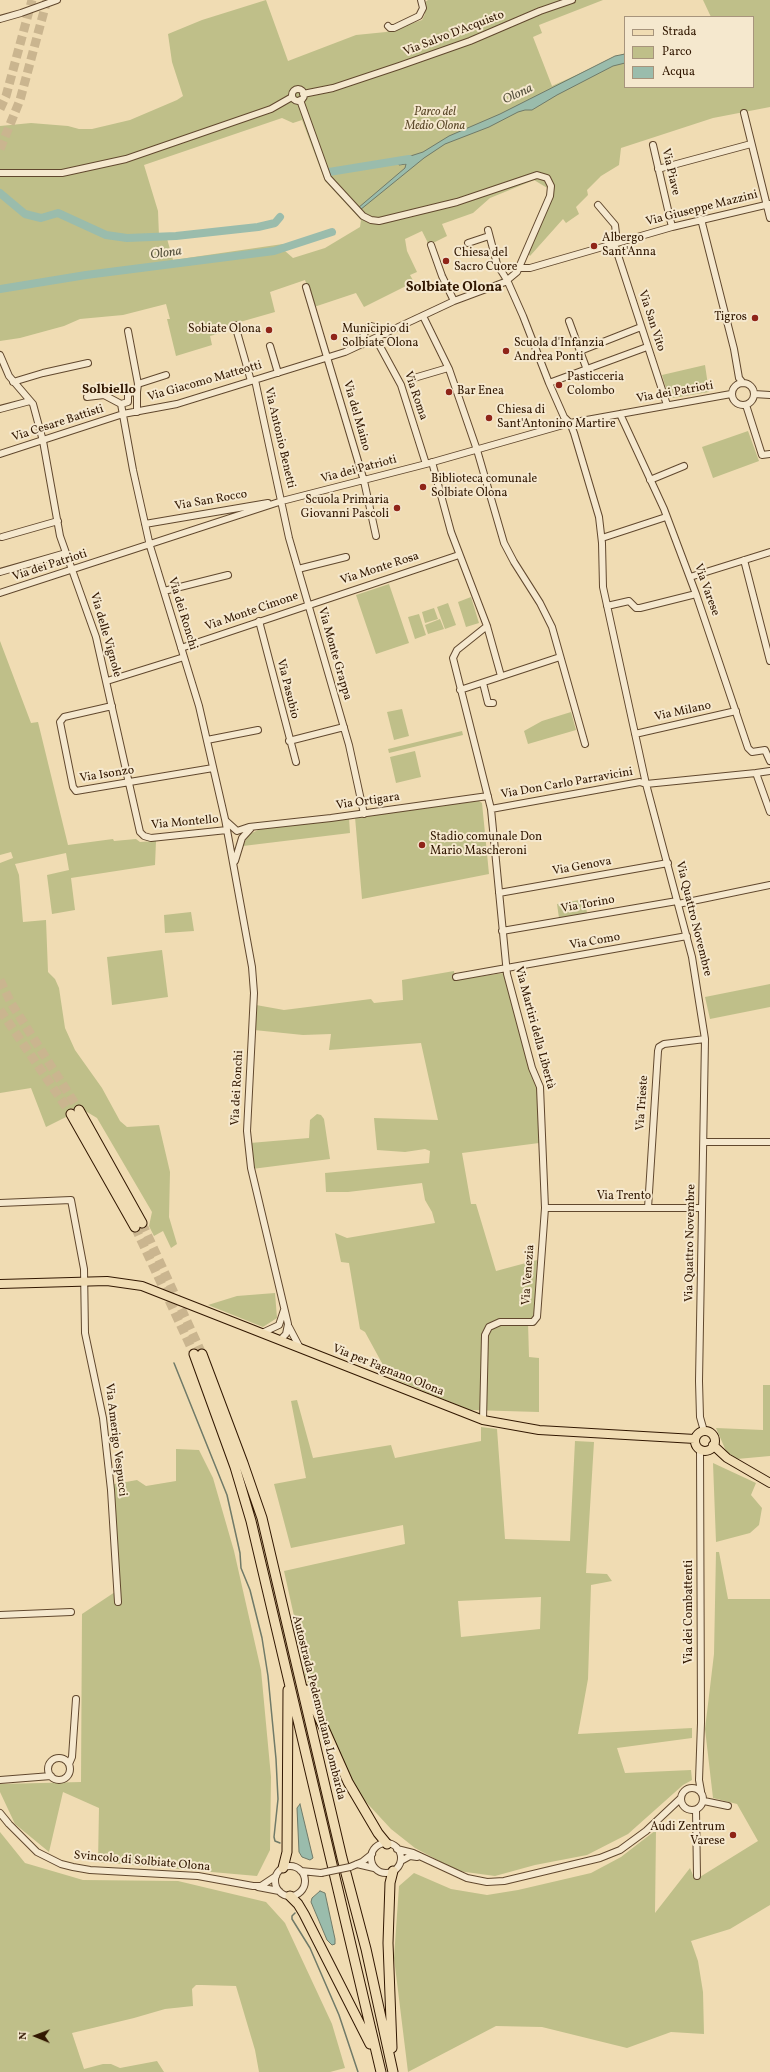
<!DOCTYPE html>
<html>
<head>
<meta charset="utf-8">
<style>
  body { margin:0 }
  #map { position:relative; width:770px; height:2072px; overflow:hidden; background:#f0dcb3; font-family:Vollkorn,serif }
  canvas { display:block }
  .legend { position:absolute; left:624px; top:16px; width:130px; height:72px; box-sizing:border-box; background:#f5e8ce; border:1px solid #a7947c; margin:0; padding:5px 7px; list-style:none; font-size:12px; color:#311701 }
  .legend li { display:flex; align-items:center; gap:8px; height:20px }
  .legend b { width:20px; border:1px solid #a7947c }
  .north { position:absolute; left:16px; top:2016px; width:40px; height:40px; -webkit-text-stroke:3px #f5e8ce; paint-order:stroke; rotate:271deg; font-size:11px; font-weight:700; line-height:16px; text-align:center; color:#311701 }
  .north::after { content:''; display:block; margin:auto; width:14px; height:18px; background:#311701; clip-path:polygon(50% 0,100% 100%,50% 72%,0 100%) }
</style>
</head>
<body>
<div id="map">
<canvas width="770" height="2072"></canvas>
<ul class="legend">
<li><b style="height:5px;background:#f0dcb3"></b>Strada</li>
<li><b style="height:11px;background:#bfbf89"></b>Parco</li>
<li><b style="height:11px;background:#9abcac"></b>Acqua</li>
</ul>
<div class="north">N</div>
</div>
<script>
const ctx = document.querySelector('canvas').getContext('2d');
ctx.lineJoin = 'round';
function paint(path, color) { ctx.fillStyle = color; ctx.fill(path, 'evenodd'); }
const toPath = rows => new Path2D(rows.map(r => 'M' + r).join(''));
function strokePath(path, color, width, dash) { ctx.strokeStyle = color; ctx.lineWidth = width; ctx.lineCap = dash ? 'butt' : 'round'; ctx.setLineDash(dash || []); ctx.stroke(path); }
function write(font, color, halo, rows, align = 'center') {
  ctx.font = font + ' Vollkorn,serif'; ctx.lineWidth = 4; ctx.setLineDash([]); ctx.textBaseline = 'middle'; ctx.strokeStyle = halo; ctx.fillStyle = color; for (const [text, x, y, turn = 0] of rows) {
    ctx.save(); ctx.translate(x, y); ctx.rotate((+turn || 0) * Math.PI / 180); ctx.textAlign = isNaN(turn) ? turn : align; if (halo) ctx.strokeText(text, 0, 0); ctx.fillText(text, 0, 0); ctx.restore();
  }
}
const green = toPath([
  [266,0,288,61,356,35,386,32,422,20,425,14,425,2,428,0,603,0,539,25,542,33,533,37,552,86,625,53,625,87,753,87,753,17,711,17,703,0,770,0,770,107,713,118,621,148,619,165,601,176,587,190,588,195,576,207,579,214,566,223,563,219,530,256,524,248,549,189,534,180,490,198,473,213,442,224,447,236,429,245,422,231,405,239,407,251,417,272,410,275,414,282,364,307,356,293,314,307,305,280,270,292,275,312,226,326,228,331,210,336,212,345,176,356,167,319,170,319,166,304,123,315,80,319,64,326,20,338,0,341,0,126,31,123,68,126,79,129,92,129,130,120,177,100,183,96,172,62,168,34,202,20],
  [282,118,293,123,302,120,325,181,361,220,360,227,325,248,293,258,285,251,283,244,173,260,166,235,159,236,158,211,144,165],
  [705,365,709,392,673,398,668,395,662,375],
  [748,431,759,461,713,478,702,447],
  [389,584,409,643,376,654,356,595],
  [471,597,479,623,466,627,458,602],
  [448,603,456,625,445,629,437,607],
  [434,608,438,619,425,623,422,612],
  [419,614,426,635,415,639,408,617],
  [440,619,444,629,428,634,425,625],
  [0,641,31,723,38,722,68,845,113,839,114,841,136,839,140,842,156,841,155,865,71,878,75,910,52,914,47,875,69,870,66,853,15,864,19,875,23,922,46,920,48,972,55,979,59,988,65,1028,75,1050,102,1088,120,1121,127,1127,159,1125,170,1172,169,1217,177,1244,171,1248,163,1231,154,1236,149,1226,152,1212,97,1118,82,1109,46,1127,31,1088,0,1093,0,863,13,858,11,852,0,855],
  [402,709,409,736,394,740,387,712],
  [571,712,576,730,528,744,524,731,542,721],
  [462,731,463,735,389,753,388,749],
  [415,751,421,777,396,783,390,757],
  [479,801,482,803,489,874,362,899,355,817],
  [349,818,350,833,243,846,248,835,260,829],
  [585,899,587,913,559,918,557,904],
  [191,912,194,931,165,933,164,915],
  [162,950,168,997,112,1005,107,957],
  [454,971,455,980,504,973,529,1068,537,1087,539,1143,462,1153,471,1204,476,1204,496,1271,537,1260,534,1320,528,1322,529,1357,539,1358,539,1412,470,1410,397,1380,389,1376,365,1332,360,1329,349,1263,341,1262,335,1233,347,1238,435,1223,432,1212,425,1200,422,1183,348,1192,326,1192,325,1173,429,1163,430,1151,425,1149,405,1152,377,1150,374,1118,438,1120,421,1043,329,1050,331,1034,303,1035,254,1030,256,1005,284,1010,371,999,374,1003,403,1000,402,980],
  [770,984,770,1007,710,1019,705,997],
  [317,1114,321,1115,324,1119,330,1159,252,1169,250,1143,309,1138,310,1120],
  [275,1293,277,1318,263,1327,208,1305,237,1296],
  [763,1385,770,1385,770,1456,737,1459,726,1451,716,1428,763,1430],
  [297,1400,313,1458,391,1445,395,1458,481,1441,481,1427,497,1429,505,1539,570,1541,575,1441,594,1442,586,1573,607,1574,612,1581,591,1585,588,1679,578,1734,692,1728,692,1738,617,1748,625,1773,691,1770,692,1780,683,1785,628,1834,587,1855,535,1865,495,1876,458,1871,415,1848,391,1829,354,1789,305,1676,300,1643,284,1571,405,1544,403,1525,291,1548,274,1484,306,1478,291,1401],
  [541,1597,540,1629,461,1637,458,1601],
  [176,1449,199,1450,213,1478,234,1551,261,1670,271,1777,270,1850,257,1876,98,1862,99,1808,63,1792,49,1852,15,1824,0,1792,0,1784,81,1782,82,1614,115,1592,109,1485,137,1480,146,1486,176,1481],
  [713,1463,756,1483,751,1495,762,1508,759,1525,750,1533,716,1542],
  [716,1552,719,1552,728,1599,770,1599,770,1905,730,1929,691,1941,698,1961,703,1992,704,2034,671,2032,627,2048,542,2027,496,2026,408,2072,394,1958,399,1886,414,1873,451,1889,487,1895,518,1890,591,1873,621,1857,656,1830,655,1913,690,1868,695,1880,758,1841,737,1804,713,1798,705,1729,714,1654],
  [0,1832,25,1863,83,1880,178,1881,266,1902,285,1923,332,2024,345,2068,330,2072,259,2072,255,2050,236,1986,202,1985,196,1985,192,1989,193,2006,165,2009,134,2018,72,2033,84,2069,103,2064,111,2064,120,2068,157,2061,164,2072,0,2072]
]);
const water = toPath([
  [625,54,625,63,613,66,557,95,532,110,525,110,518,112,489,127,445,144,424,158,360,210,358,208,405,168,406,164,399,165,398,160,423,152,449,136,500,114,615,56,625,54],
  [300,1804,312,1854,313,1858,310,1860,302,1857,299,1852,297,1808,300,1804],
  [320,1891,325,1893,335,1939,335,1944,332,1945,327,1940,311,1902,312,1898,320,1891]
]);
const stream = toPath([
  [174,1363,227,1495,240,1553,241,1568,250,1590,262,1638,268,1676,276,1759,278,1799,274,1837,275,1841,280,1843],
  [295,1913,292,1916,292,1919,310,1948,339,2015,358,2072]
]);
const river = toPath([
  [329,172,409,159],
  [0,193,25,214,41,218,58,213,106,235,127,238,176,236,258,227,275,223,280,217],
  [0,289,86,275,274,251,332,232]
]);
const highwayTunnel = toPath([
  [0,109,6,96,32,0],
  [0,149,20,100,47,0],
  [0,980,11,1003,79,1110],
  [0,1010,71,1114],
  [142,1223,202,1354],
  [135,1227,194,1354]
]);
const minor = toPath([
  [0,19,21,13,57,0],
  [388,26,390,28,394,28,419,16,423,8,421,0],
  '292 95a6 6 0 1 1 12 0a6 6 0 1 1-12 0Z',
  [303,94,333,88,399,66,470,41,540,11,572,0],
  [744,113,770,218],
  [653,145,672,227],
  [658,169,751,144],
  [0,173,62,173,126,159,271,109,292,97],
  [598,205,615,225,617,242],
  [701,219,734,349,739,378,743,383],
  [488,230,497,264,507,280,523,316,549,383,564,417,570,423,574,433,599,517,602,543,603,587,646,784,692,957,705,1039,699,1381,700,1417,704,1431],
  [468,243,489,236],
  [614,243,667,405],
  [431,245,442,276,454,301],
  [519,268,530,268,672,227,770,204],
  [306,287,364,481,376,536],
  [423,316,449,369,477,450,504,543,514,562,540,603,552,627,585,744],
  [569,321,580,351],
  [235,325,251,381],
  [128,331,138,384,137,392],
  [376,339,401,385,426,464],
  [364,344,362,339,367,328,371,326,382,329,386,334],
  [270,346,278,373],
  [0,355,9,376,33,404,43,441,60,536,96,637,140,832,144,836,151,838,227,830],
  [587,370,580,351,641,327],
  [414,378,448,368],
  [255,380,289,538,349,745,364,814],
  [13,382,43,373,88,363],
  '732 394a11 11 0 1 1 22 0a11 11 0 1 1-22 0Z',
  [549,383,647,347],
  [138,384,166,375],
  [754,394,770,395],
  [87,397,104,395,121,404],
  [746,405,762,455,770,454],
  [0,409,30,401],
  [137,412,137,392,128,393,128,402,121,404,133,470,150,546,199,706,225,819,252,967,254,993,247,1131,251,1168,288,1324,286,1334,280,1340],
  [620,414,664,509,696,594,748,748,752,752,765,750,770,761],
  [0,454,123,414,177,404,345,352,454,301,505,282,517,272,550,196,551,186,547,178,537,175,457,202,379,221,371,220,363,216,328,178,300,100],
  [432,462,451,532,487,626,501,676],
  [650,480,684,466],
  [145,524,268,503],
  [2,537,58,521],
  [602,538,666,517],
  [744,560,770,661],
  [298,569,346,557],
  [0,572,66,553],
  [690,577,770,552],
  [164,591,228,575],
  [0,593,282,501,426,464,570,423,731,394],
  [607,606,629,601,636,608,640,608,696,594],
  [259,621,296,762],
  [181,648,459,555],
  [107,681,184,657],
  [483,683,488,703,493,703],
  [460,690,560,657],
  [112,706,64,717,60,722,73,787,76,791,213,768],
  [635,734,736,711],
  [207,740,258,730],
  [289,741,344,727],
  [770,771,756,773,770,812],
  [491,809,640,782,646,784,756,773],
  [226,821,237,831,249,827,331,818,488,796],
  [235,861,242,838,252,827],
  [499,893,668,863],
  [678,904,770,885],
  [502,931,677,901],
  [456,977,687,936],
  [704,1142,770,1142],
  [0,1203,71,1200,84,1269,85,1333,103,1418,111,1490,118,1602],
  [545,1208,702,1208],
  [648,1208,658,1051,659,1047,664,1044,705,1039],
  [289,1327,300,1348],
  [262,1333,279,1325,284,1310],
  [483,1420,485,1335,489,1327,500,1322,533,1322,537,1317,545,1208,540,1087,532,1068,507,974,491,809,453,658,457,650,487,626],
  [700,1449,701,1723,699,1780,701,1791],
  [0,1615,71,1612],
  '48 1769a11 11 0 1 1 22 0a11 11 0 1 1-22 0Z',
  [69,1764,72,1757,76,1699],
  [0,1780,51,1776],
  '681 1799a11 11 0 1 1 22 0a11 11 0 1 1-22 0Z',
  [704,1801,728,1806],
  [696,1810,697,1876],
  [0,1813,9,1824,37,1852,61,1864,73,1867,90,1870,198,1876,253,1886,261,1886,276,1876],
  '371 1858a15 15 0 1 1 30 0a15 15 0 1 1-30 0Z',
  [397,1849,413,1853,467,1878,487,1882,504,1881,600,1858,620,1850,646,1831,681,1798],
  [401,1861,410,1856,417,1857],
  [357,1864,374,1868],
  '275 1881a15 15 0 1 1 30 0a15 15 0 1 1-30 0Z',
  [350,1867,362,1862,372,1854],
  [301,1871,321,1873],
  [258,1887,279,1891]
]);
const major = toPath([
  [0,1284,107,1281,142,1286,483,1420,539,1430,695,1439],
  '695 1441a10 10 0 1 1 20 0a10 10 0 1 1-20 0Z',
  [713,1445,727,1458,770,1483]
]);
const highway = toPath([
  [79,1110,142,1223],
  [71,1114,135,1227],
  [194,1354,235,1467,251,1521,381,2072],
  [202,1354,243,1463,262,1518,342,1858,366,1949,393,2072],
  [307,1690,348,1782,378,1833,387,1844],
  [283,1868,287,1852,288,1690],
  [290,1896,298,1904,304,1914,370,2044],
  [392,2048,388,1943,390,1883,393,1871]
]);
const minorBridge = toPath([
  [321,1873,350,1867]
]);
const markers = [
  [594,246,4,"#8f2418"],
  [446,261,4,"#8f2418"],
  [755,318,4,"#8f2418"],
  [269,330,4,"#8f2418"],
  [334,337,4,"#8f2418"],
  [506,351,4,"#8f2418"],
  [559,385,4,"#8f2418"],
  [449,392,4,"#8f2418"],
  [489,418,4,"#8f2418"],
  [423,487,4,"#8f2418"],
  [397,508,4,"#8f2418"],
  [422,845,4,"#8f2418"],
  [733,1835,4,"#8f2418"]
];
const streetNames = [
  ["Via Salvo D'Acquisto",454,34,-21],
  ["Via Piave",670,172,77],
  ["Via Giuseppe Mazzini",702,209,-14],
  ["Via San Vito",651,321,72],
  ["Via Giacomo Matteotti",205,382,-16],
  ["Via dei Patrioti",675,393,-10],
  ["Via Roma",415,396,71],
  ["Via del Maino",356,416,74],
  ["Via Cesare Battisti",58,424,-18],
  ["Via Antonio Benetti",279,438,77],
  ["Via dei Patrioti",359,470,-15],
  ["Via San Rocco",211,501,-10],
  ["Via dei Patrioti",50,566,-18],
  ["Via Monte Rosa",380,569,-18],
  ["Via Varese",706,590,70],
  ["Via Monte Cimone",252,612,-19],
  ["Via dei Ronchi",182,614,73],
  ["Via delle Vignole",105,635,74],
  ["Via Monte Grappa",334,654,74],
  ["Via Pasubio",287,689,76],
  ["Via Milano",683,712,-12],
  ["Via Isonzo",107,775,-9],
  ["Via Don Carlo Parravicini",567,784,-10],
  ["Via Ortigara",368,802,-8],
  ["Via Montello",185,823,-5],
  ["Via Genova",582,867,-10],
  ["Via Torino",588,905,-10],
  ["Via Quattro Novembre",693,919,76],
  ["Via Como",595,942,-10],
  ["Via Martiri della Libertà",534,1028,75],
  ["Via dei Ronchi",238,1088,-87],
  ["Via Trieste",643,1103,-86],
  ["Via Trento",624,1197],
  ["Via Quattro Novembre",691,1243,-89],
  ["Via Venezia",529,1275,-86],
  ["Via per Fagnano Olona",388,1371,22],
  ["Via Amerigo Vespucci",115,1440,83],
  ["Via dei Combattenti",690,1612,-90],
  ["Autostrada Pedemontana Lombarda",318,1708,76],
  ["Svincolo di Solbiate Olona",142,1862,5]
];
const parkNames = [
  ["Parco del",435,113],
  ["Medio Olona",435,127]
];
const poiNames = [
  ["Albergo",602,239],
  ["Sant'Anna",602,253],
  ["Chiesa del",454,254],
  ["Sacro Cuore",454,268],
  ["Tigros",747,318,"right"],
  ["Sobiate Olona",261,330,"right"],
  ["Municipio di",342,330],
  ["Solbiate Olona",342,344],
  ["Scuola d'Infanzia",514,344],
  ["Andrea Ponti",514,358],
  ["Pasticceria",567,378],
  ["Colombo",567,392],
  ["Bar Enea",457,392],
  ["Chiesa di",497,411],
  ["Sant'Antonino Martire",497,425],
  ["Biblioteca comunale",431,480],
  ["Solbiate Olona",431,494],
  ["Scuola Primaria",389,501,"right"],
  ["Giovanni Pascoli",389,515,"right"],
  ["Stadio comunale Don",430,838],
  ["Mario Mascheroni",430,852],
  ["Audi Zentrum",725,1828,"right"],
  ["Varese",725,1842,"right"]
];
const waterNames = [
  ["Olona",518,95,-25],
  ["Olona",166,254,-8]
];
const neighbourhoodNames = [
  ["Solbiello",109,391]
];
const quarterNames = [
  ["Solbiate Olona",454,288]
];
paint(green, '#bfbf89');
paint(water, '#9abcac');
strokePath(water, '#707a68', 1);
strokePath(stream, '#707a68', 1.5);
strokePath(river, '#9abcac', 8);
strokePath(highwayTunnel, '#cab58f', 9, [9, 4.5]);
strokePath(minor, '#61482e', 8);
strokePath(major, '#311701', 10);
strokePath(highway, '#311701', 11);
strokePath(minor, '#f5e8ce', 6);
strokePath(major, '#f0dcb3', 8);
strokePath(highway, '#f0dcb3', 9);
strokePath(minorBridge, '#61482e', 8, []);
strokePath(minorBridge, '#f5e8ce', 6);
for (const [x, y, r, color] of markers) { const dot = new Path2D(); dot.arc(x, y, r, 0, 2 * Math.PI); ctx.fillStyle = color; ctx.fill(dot); strokePath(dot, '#f5e8ce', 1.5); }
write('12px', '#311701', '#f5e8ce', streetNames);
write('italic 12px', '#5c492a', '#f5e8ce', parkNames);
write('12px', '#311701', '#f5e8ce', poiNames, 'left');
write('italic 13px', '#56513d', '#f5e8ce', waterNames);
write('bold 13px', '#311701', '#f5e8ce', neighbourhoodNames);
write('bold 14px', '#311701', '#f5e8ce', quarterNames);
</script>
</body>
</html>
